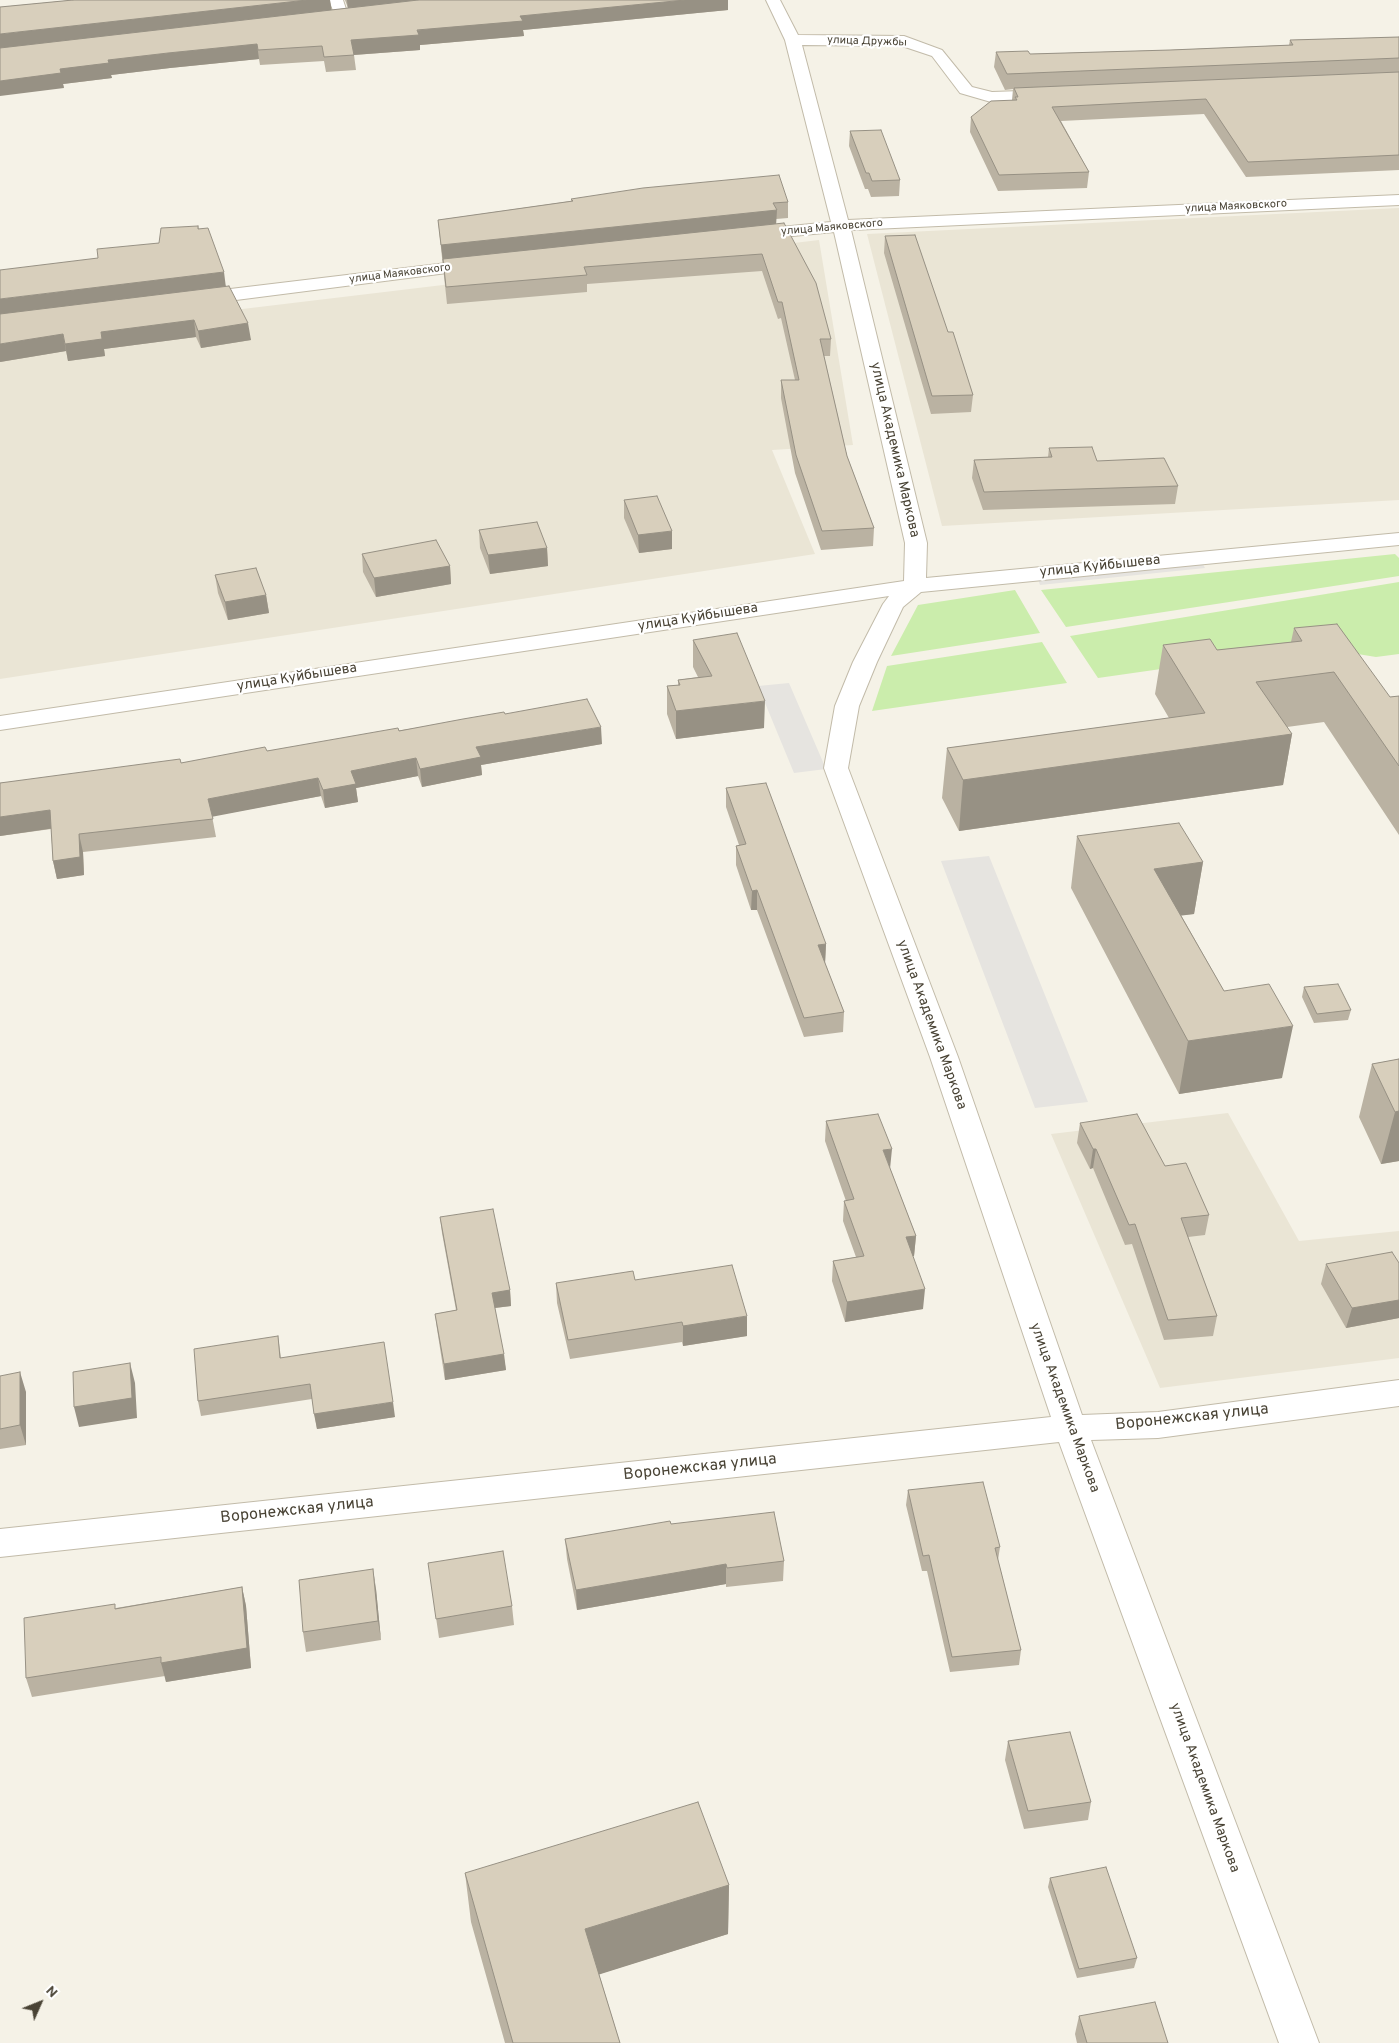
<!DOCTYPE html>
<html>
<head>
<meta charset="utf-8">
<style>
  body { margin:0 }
  #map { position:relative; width:1399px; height:2043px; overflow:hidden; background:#f5f2e7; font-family:Overpass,sans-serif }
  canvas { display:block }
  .north { position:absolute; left:15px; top:1978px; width:50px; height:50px; -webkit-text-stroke:4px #fff; paint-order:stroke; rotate:46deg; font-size:14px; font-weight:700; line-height:20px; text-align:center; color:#494335 }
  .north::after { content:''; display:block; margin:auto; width:18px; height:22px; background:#494335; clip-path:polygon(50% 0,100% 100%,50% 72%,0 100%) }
</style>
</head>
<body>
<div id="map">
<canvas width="1399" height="2043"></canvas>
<div class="north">N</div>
</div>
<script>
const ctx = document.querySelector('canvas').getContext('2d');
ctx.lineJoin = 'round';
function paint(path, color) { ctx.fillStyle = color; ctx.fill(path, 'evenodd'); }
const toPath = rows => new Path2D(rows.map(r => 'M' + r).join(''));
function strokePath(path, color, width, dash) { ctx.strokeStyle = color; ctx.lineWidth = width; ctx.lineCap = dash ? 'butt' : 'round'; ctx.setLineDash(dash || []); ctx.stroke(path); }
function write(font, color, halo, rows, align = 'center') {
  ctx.font = font + ' Overpass,sans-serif'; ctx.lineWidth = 4.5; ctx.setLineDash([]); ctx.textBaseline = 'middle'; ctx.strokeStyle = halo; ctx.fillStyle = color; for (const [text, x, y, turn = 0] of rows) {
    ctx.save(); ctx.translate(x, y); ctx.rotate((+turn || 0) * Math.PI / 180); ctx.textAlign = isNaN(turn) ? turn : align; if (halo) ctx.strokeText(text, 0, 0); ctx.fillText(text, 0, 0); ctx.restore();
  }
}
const residential = toPath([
  [1399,208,1399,500,942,526,867,234],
  [819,240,853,445,772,450,815,554,0,679,0,338],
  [1228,1113,1299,1241,1399,1231,1399,1358,1160,1388,1051,1134]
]);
const green = toPath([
  [1395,554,1399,558,1399,576,1066,627,1041,590],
  [1399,582,1399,654,1376,657,1315,647,1098,678,1070,636],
  [1015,590,1040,633,891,656,918,605],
  [1042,642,1067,683,872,711,887,666]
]);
const parking = toPath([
  [1202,562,1205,568,1040,585,1038,579],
  [789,683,826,769,794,773,758,686],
  [989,856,1088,1102,1035,1108,941,861]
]);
const minor = toPath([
  [329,0,343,0,349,18,347,21,337,21,329,0],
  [766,0,780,0,798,35,904,36,942,50,972,87,992,92,1051,90,1059,95,1051,100,991,102,960,93,932,56,902,46,802,45,848,220,1399,195,1399,205,851,230,927,543,926,578,1399,533,1399,545,921,592,903,607,877,662,859,706,848,768,958,1057,1082,1415,1158,1412,1399,1380,1399,1406,1158,1438,1091,1440,1319,2043,1279,2043,1059,1442,0,1557,0,1529,1051,1417,930,1057,824,768,835,706,853,662,883,604,889,596,0,730,0,716,904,581,905,543,834,232,751,240,745,239,742,235,745,231,751,230,831,222,785,40,766,0],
  [480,259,486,260,489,264,486,268,197,305,190,303,188,299,190,295,197,293,480,259]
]);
const wall = toPath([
  [73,0,330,0,331,10,348,8,345,0,728,0,728,10,523,30,524,36,420,45,420,50,354,55,356,70,326,72,324,61,260,65,259,59,170,68,111,75,112,78,63,84,64,88,0,7],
  [1399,37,1399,170,1246,177,1204,114,1061,121,1089,172,1087,188,998,191,970,132,971,117,1012,100,1013,89,1005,90,994,67,996,52,1030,54,1170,50,1289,45,1290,40],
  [850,131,900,180,899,196,871,197,868,189,865,189,849,146],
  [571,199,788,202,788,218,776,219,776,224,831,339,830,356,824,356,847,456,874,528,873,546,821,550,795,473,781,398,781,380,795,380,781,318,778,319,762,271,587,284,587,292,447,304,438,220,571,201],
  [198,226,199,229,251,340,201,348,196,337,104,349,105,356,68,361,66,351,0,362,98,258,159,243],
  [885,236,948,332,973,395,971,412,931,414,884,253],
  [1049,448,1097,461,1178,486,1175,504,983,510,972,478,974,460,1048,457],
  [624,500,672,549,639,553,624,518],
  [479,530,547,548,548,566,490,574,480,548],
  [362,554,450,566,451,584,376,597,363,572],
  [215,575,266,595,269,613,228,620,218,593],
  [1294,628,1390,697,1399,696,1399,835,1324,722,1287,727,1292,734,1283,785,959,831,942,798,947,748,1169,718,1155,694,1163,645,1217,650,1291,642],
  [693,640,764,728,676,739,667,714,667,686,678,685,678,680,698,677,693,667],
  [505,714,602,744,481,765,482,775,422,787,418,776,356,788,358,802,325,808,321,796,212,816,216,837,83,852,84,875,57,879,53,861,51,829,0,836,0,783,181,763,267,751],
  [726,788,826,944,825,963,844,1012,843,1032,804,1037,757,910,751,910,736,865,736,846,739,845,726,807],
  [1077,836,1203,862,1194,914,1181,915,1224,991,1282,1078,1179,1094,1071,888],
  [1304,987,1351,1010,1348,1020,1314,1023,1302,997],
  [1399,1059,1399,1161,1381,1164,1359,1117,1372,1064],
  [826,1121,890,1168,916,1236,914,1256,913,1256,923,1309,845,1322,832,1281,833,1261,856,1257,843,1221,844,1201,846,1201,825,1141],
  [1080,1123,1165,1166,1209,1215,1205,1235,1188,1237,1217,1316,1213,1336,1164,1340,1132,1244,1125,1245,1093,1168,1090,1169,1077,1143],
  [440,1217,510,1290,511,1306,495,1308,506,1370,445,1380,437,1329,435,1314,456,1310,442,1233],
  [1399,1263,1399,1318,1346,1328,1321,1284,1326,1264],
  [635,1280,747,1336,683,1346,682,1342,570,1359,557,1303,556,1283],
  [278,1336,281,1358,395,1417,317,1429,312,1399,201,1416,198,1401],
  [0,1376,26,1392,26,1445,0,1449],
  [908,1490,1000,1547,998,1560,1021,1650,1019,1665,950,1672,927,1571,922,1571,906,1505],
  [671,1524,784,1561,783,1581,726,1587,726,1584,577,1610,567,1559,565,1539],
  [431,1583,512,1606,514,1625,439,1638],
  [242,1587,246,1606,251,1668,166,1682,165,1676,32,1697,26,1678,116,1608],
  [376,1589,381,1640,306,1652,303,1632],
  [1008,1741,1091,1802,1088,1820,1024,1829,1005,1760],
  [465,1873,729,1885,728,1934,599,1974,620,2043,505,2043,471,1922],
  [1050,1878,1137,1958,1134,1968,1077,1978,1048,1887],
  [1079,2016,1168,2043,1077,2043,1075,2034]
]);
const shadedWall = toPath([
  [307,0,330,0,332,12,0,49,0,34],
  [347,0,439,0,348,10],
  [685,0,728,0,728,10,523,30,524,36,420,45,420,50,353,55,351,40,520,16],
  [257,44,259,59,170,68,111,75,112,78,63,84,64,88,0,96,0,81,60,69,108,60,168,53],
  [777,210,776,226,443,262,441,245],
  [224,272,226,288,0,316,0,299],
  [194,320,196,337,104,349,105,356,68,361,65,344,101,332],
  [248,323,251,340,201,348,198,331],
  [63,334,66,351,0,362,0,344],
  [672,531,672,549,639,553,638,535],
  [547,548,548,566,490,574,488,555],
  [450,566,451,584,376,597,374,578],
  [266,595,269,613,228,620,225,602],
  [765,701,764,728,676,739,676,711],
  [601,727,602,744,481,765,482,775,422,787,420,769,476,747],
  [1292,734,1283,785,959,831,963,780],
  [416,758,418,776,356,788,358,802,325,808,323,790,351,771],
  [318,778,321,796,211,817,208,799],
  [50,810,55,828,0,836,0,817],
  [79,834,83,852,84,875,57,879,53,861],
  [1203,862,1194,914,1146,920,1154,869],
  [757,890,757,910,751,910,752,891],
  [826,944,825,964,818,945],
  [1293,1026,1282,1078,1179,1094,1188,1041],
  [1399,1111,1399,1161,1381,1164,1395,1112],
  [892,1149,890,1169,883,1150],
  [1093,1149,1096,1149,1093,1168,1090,1169],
  [916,1236,914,1256,904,1257,906,1237],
  [925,1289,923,1309,845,1322,847,1302],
  [510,1290,511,1306,494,1308,492,1293],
  [1399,1300,1399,1318,1346,1328,1352,1308],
  [747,1316,747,1336,683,1346,683,1326],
  [504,1354,506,1370,445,1380,444,1364],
  [130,1363,135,1383,137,1418,79,1427,74,1407],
  [20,1372,26,1392,26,1445,20,1425],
  [393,1402,395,1417,317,1429,314,1414],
  [726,1564,726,1584,577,1610,576,1590],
  [373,1569,376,1589,381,1640,378,1621],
  [242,1587,246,1606,251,1668,166,1682,161,1663],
  [729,1885,728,1934,588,1978,585,1929]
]);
const building = toPath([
  [73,0,307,0,0,34,0,7,73,0],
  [418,0,685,0,520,16,523,21,417,30,419,35,351,40,354,55,324,57,322,46,258,50,257,44,168,53,108,60,109,63,60,69,61,73,0,81,0,48,418,0],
  [1399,37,1399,58,1007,74,996,52,1028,51,1030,54,1170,50,1293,45,1290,40,1399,37],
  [1399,72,1399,155,1248,162,1206,99,1052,107,1089,172,999,175,971,117,991,101,1017,100,1015,97,1018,97,1014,88,1399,72],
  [881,130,900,180,872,181,869,173,866,173,850,131,881,130],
  [779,175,788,202,773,203,777,210,441,245,438,220,573,201,571,199,643,188,779,175],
  [784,223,816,283,831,339,820,339,847,456,874,528,822,531,796,455,781,380,799,380,782,302,778,302,762,254,584,267,587,275,446,287,443,259,784,223],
  [198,226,198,229,208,228,224,272,0,299,0,270,98,258,97,249,159,243,161,228,198,226],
  [915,235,948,332,953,332,973,395,932,396,885,236,915,235],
  [229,286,248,323,198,331,194,320,101,332,102,339,65,344,63,334,0,344,0,314,229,286],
  [1092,447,1097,461,1164,458,1178,486,984,492,974,460,1052,457,1049,448,1092,447],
  [657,496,672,531,638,535,624,500,657,496],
  [537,522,547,548,488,555,479,530,537,522],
  [436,540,450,566,374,578,362,554,436,540],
  [256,568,266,595,225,602,215,575,256,568],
  [1337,624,1390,697,1399,696,1399,766,1334,672,1256,682,1292,734,963,780,947,748,1205,713,1163,645,1210,639,1217,650,1302,641,1294,628,1337,624],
  [737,633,765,701,676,711,667,686,680,685,678,680,712,676,693,640,737,633],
  [587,699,601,727,476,747,481,757,420,769,416,758,351,771,356,784,323,790,318,778,208,799,213,819,79,834,80,857,53,861,50,810,0,817,0,783,180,759,181,763,265,747,267,751,398,728,399,731,463,719,504,712,505,714,587,699],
  [766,783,826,944,818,945,844,1012,804,1018,757,890,752,891,736,846,746,844,726,788,766,783],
  [1179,823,1203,862,1154,869,1224,991,1269,984,1293,1026,1188,1041,1077,836,1179,823],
  [1338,984,1351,1010,1317,1014,1304,987,1338,984],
  [1399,1059,1399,1111,1395,1112,1372,1064,1399,1059],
  [878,1114,892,1149,883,1150,916,1236,906,1237,925,1289,847,1302,833,1261,864,1256,844,1201,854,1199,826,1121,878,1114],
  [1137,1114,1165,1166,1186,1163,1209,1215,1181,1218,1217,1316,1168,1320,1135,1224,1129,1225,1096,1149,1093,1149,1080,1123,1137,1114],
  [493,1209,510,1290,492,1293,504,1354,444,1364,435,1314,457,1310,440,1217,493,1209],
  [1392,1252,1399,1263,1399,1300,1352,1308,1326,1264,1392,1252],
  [732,1265,747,1316,683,1326,682,1322,568,1340,556,1283,633,1271,635,1280,732,1265],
  [278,1336,280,1358,384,1342,393,1402,314,1414,310,1384,198,1401,194,1349,278,1336],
  [130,1363,132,1398,74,1407,73,1372,130,1363],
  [20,1372,20,1425,0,1429,0,1376,20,1372],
  [983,1482,1000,1547,995,1548,1021,1650,952,1657,929,1555,923,1556,908,1490,983,1482],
  [774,1512,784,1561,727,1568,726,1564,576,1590,565,1539,670,1521,671,1524,774,1512],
  [503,1551,512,1606,436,1619,428,1563,503,1551],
  [373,1569,378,1621,303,1632,299,1580,373,1569],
  [242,1587,247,1648,161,1663,161,1657,26,1678,24,1618,115,1604,115,1609,242,1587],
  [1070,1732,1091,1802,1028,1811,1008,1741,1070,1732],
  [698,1802,729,1885,585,1929,620,2043,513,2043,465,1873,698,1802],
  [1106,1867,1137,1958,1079,1969,1050,1878,1106,1867],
  [1155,2002,1168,2043,1087,2043,1079,2016,1155,2002]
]);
const farStreetnames = [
  ["улица Дружбы",867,42,2],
  ["улица Маяковского",1236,207,-3],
  ["улица Маяковского",832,228,-5],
  ["улица Маяковского",400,274,-7]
];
const streetNames = [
  ["улица Академика Маркова",894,450,77],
  ["улица Куйбышева",1100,567,-6],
  ["улица Куйбышева",698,618,-9],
  ["улица Куйбышева",297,678,-9],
  ["улица Академика Маркова",931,1025,70],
  ["улица Академика Маркова",1064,1408,70],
  ["улица Академика Маркова",1204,1788,70]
];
const nearStreetnames = [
  ["Воронежская улица",1192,1418,-6],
  ["Воронежская улица",700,1468,-6],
  ["Воронежская улица",297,1511,-6]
];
paint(residential, '#eae5d5');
paint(green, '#cbedac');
paint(parking, '#e6e4e0');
strokePath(minor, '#c2bba9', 2);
paint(minor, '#fff');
paint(wall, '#bab2a2');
paint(shadedWall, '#979184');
paint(building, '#d8cfbc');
strokePath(building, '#979184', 1);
write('11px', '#494335', '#fff', farStreetnames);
write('14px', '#494335', '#fff', streetNames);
write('16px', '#494335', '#fff', nearStreetnames);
</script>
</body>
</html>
